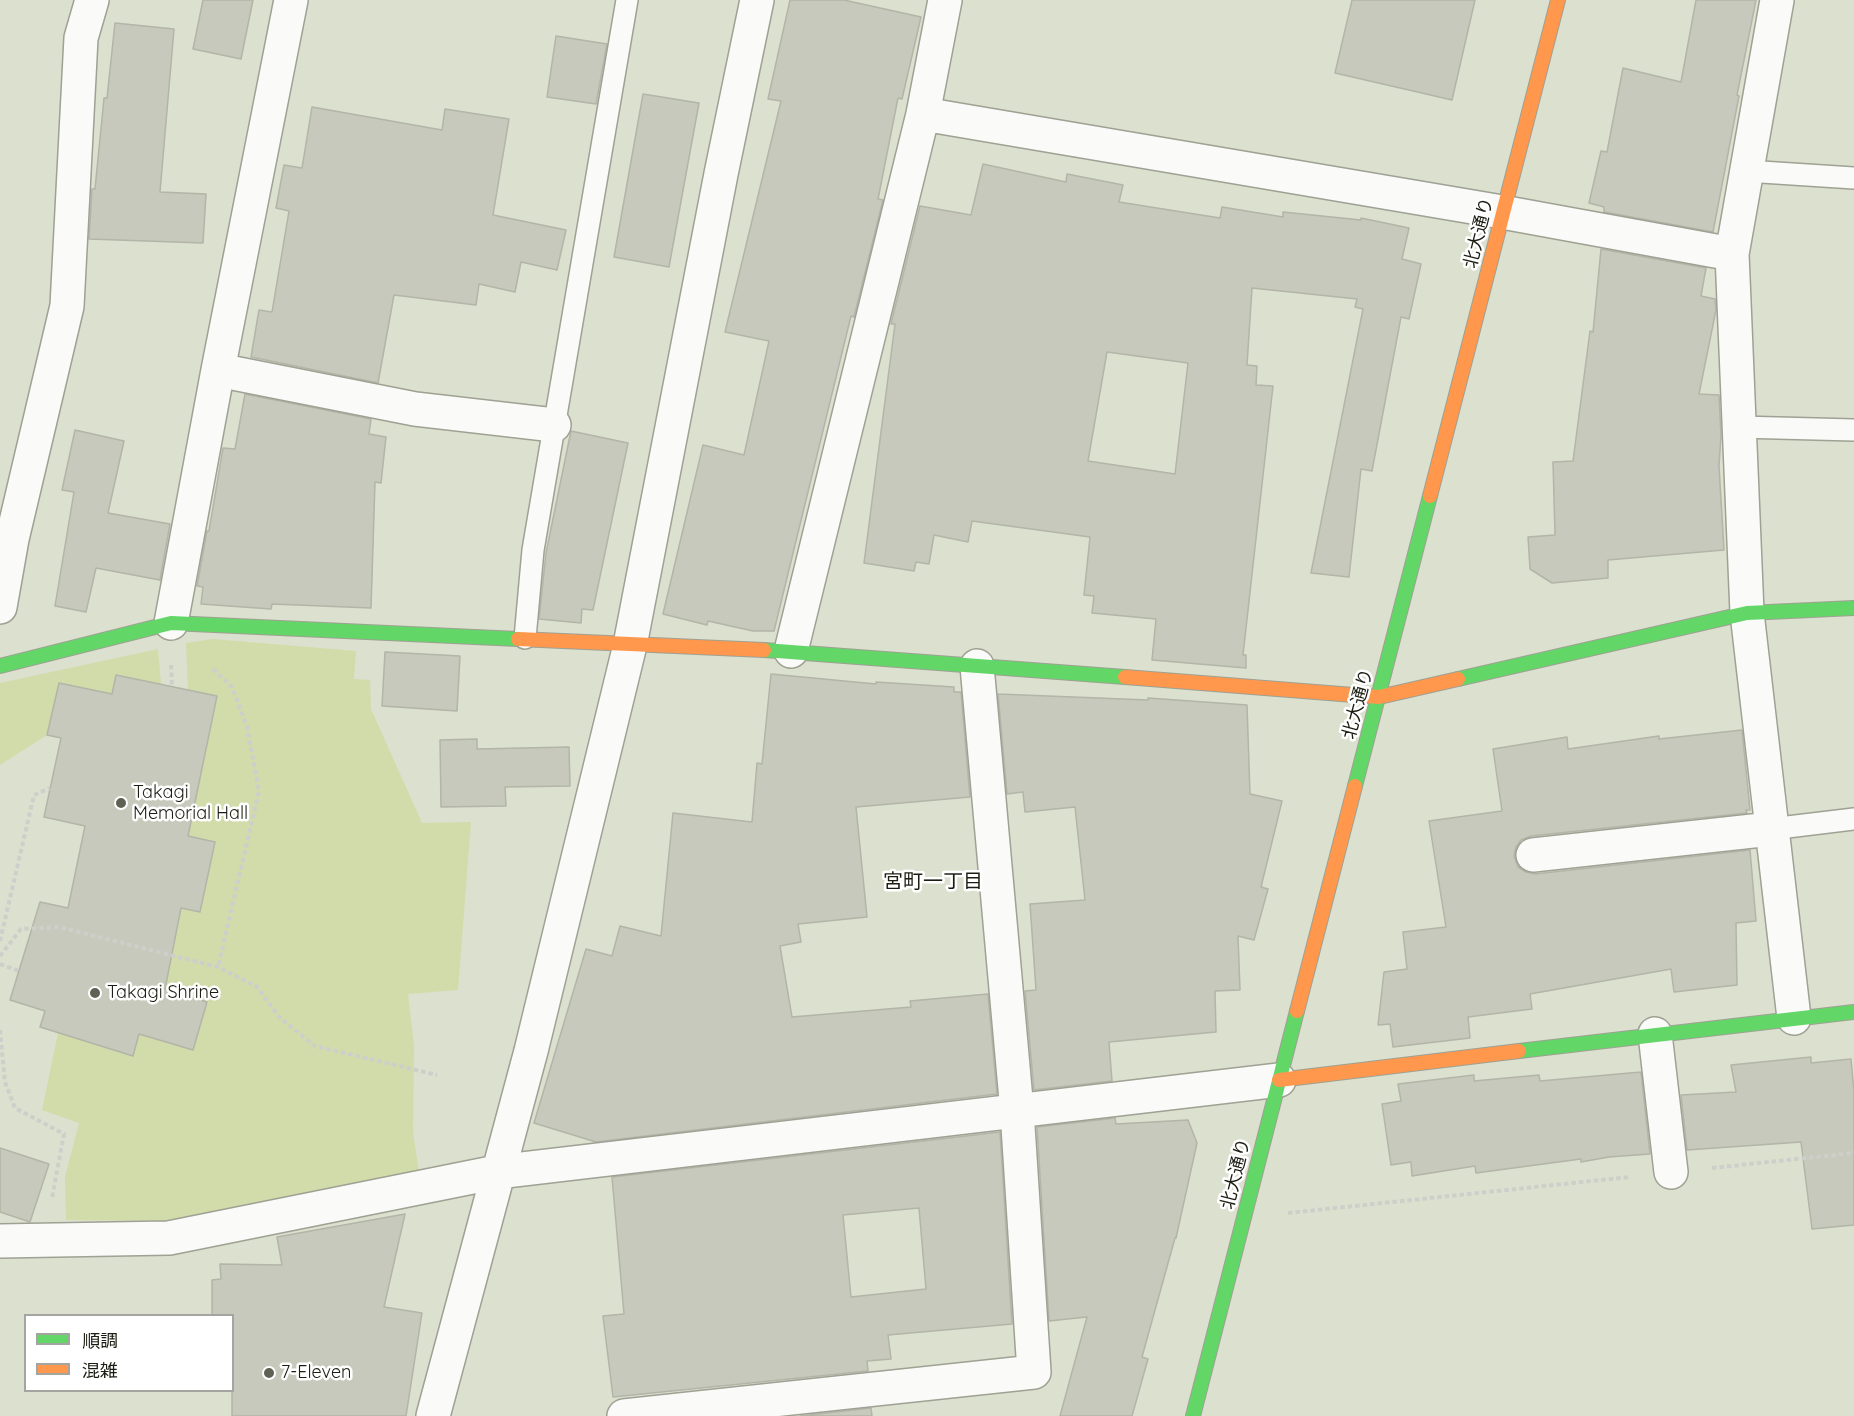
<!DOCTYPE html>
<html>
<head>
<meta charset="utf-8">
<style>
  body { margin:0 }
  #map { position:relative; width:1854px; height:1416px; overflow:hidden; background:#dce0ce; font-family:Quicksand,"Noto Sans JP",sans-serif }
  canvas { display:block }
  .legend { position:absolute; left:24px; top:1314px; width:210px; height:78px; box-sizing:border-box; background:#fff; border:2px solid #a4a5a0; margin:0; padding:8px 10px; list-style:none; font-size:18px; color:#1b1d12 }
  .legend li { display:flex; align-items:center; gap:12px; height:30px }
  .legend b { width:30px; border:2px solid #a4a5a0 }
</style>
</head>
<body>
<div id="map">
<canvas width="1854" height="1416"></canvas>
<ul class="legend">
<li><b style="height:8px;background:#63d668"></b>順調</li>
<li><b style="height:8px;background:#ff974d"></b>混雑</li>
</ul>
</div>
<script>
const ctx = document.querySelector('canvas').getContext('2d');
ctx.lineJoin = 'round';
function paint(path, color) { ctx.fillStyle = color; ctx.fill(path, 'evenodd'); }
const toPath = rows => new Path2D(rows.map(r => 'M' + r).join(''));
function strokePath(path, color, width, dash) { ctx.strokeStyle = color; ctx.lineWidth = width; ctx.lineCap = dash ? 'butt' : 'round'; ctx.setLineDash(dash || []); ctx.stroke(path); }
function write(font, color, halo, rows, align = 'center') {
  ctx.font = font + ' Quicksand,"Noto Sans JP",sans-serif'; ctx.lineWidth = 5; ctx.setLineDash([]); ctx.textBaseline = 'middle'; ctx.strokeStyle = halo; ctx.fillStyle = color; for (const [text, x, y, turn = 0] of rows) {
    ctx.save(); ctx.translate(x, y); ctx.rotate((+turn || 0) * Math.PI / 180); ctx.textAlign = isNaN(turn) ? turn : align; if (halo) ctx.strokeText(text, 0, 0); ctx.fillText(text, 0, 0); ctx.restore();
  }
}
const green = toPath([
  [212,639,356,651,354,679,370,680,371,709,422,823,471,822,458,990,408,994,414,1046,413,1132,419,1173,163,1221,66,1220,65,1177,79,1123,42,1110,58,1033,132,1056,139,1034,192,1050,207,1002,153,985,181,908,200,912,214,842,188,836,217,697,188,690,186,643],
  [158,649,161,684,117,675,112,694,59,683,47,735,0,765,0,683]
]);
const building = toPath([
  [203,0,253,0,241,59,193,49,203,0],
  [790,0,844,0,921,17,902,99,898,98,878,199,883,200,854,317,851,316,774,631,753,631,708,621,707,625,663,614,703,445,744,455,769,341,725,332,781,101,768,99,790,0],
  [1352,0,1475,0,1452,100,1335,73,1352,0],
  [1696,0,1756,0,1737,95,1739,96,1713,232,1604,212,1604,207,1589,203,1601,151,1607,152,1623,68,1681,82,1696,0],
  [115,23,174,29,160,192,206,194,203,243,89,239,92,189,95,189,104,98,107,98,115,23],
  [556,36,607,44,596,104,547,97,556,36],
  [643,94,699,103,669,267,614,257,643,94],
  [312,107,442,130,445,109,509,119,493,215,566,230,557,270,521,262,515,292,479,284,476,305,394,295,378,383,251,357,259,310,272,312,289,211,276,208,284,165,302,168,312,107],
  [983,164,1066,182,1067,174,1123,185,1119,202,1220,218,1222,207,1283,217,1283,212,1361,220,1361,218,1409,228,1402,259,1421,264,1409,319,1401,317,1372,471,1361,469,1349,577,1311,573,1363,309,1355,307,1357,299,1252,288,1247,365,1257,366,1256,385,1273,386,1243,655,1246,655,1246,668,1152,660,1156,619,1092,613,1094,596,1084,595,1090,537,972,521,968,542,934,535,929,564,916,562,914,571,864,563,895,324,891,324,920,206,971,215,983,164],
  [1107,352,1188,363,1175,474,1088,461,1107,352],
  [1601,249,1706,268,1701,296,1715,299,1716,310,1699,394,1719,395,1721,435,1719,466,1724,550,1608,560,1608,578,1552,583,1530,569,1528,537,1555,535,1553,462,1573,461,1590,331,1593,332,1601,249],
  [245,394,371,419,369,434,386,437,381,483,375,482,371,608,272,604,271,609,201,604,203,587,197,586,207,531,209,531,223,448,235,449,245,394],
  [75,430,124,441,108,513,170,524,160,580,96,568,86,612,55,606,74,492,62,490,75,430],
  [571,431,628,443,593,610,582,609,581,623,539,619,546,553,571,431],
  [385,652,460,656,457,711,382,706,385,652],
  [771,674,876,684,876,682,954,687,954,692,961,692,970,797,856,807,867,917,798,924,801,942,780,946,792,1017,911,1007,910,1001,988,994,997,1094,596,1142,534,1123,586,949,612,956,620,926,661,936,673,813,752,822,757,763,762,764,771,674],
  [116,675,217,696,188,836,215,842,200,912,181,908,165,989,207,1002,193,1050,139,1034,133,1056,40,1027,45,1011,10,1000,40,902,68,908,85,826,44,817,61,738,47,735,59,683,112,694,116,675],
  [998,694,1148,700,1148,698,1247,705,1250,794,1282,801,1261,887,1268,889,1254,940,1238,936,1240,990,1215,991,1216,1032,1109,1042,1112,1081,1034,1090,1025,991,1036,990,1030,904,1085,900,1075,807,1025,812,1023,792,1007,794,998,694],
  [1742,730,1750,810,1746,810,1747,813,1531,836,1521,840,1516,847,1514,856,1518,867,1526,872,1535,874,1750,850,1756,921,1736,923,1737,985,1674,992,1671,969,1530,994,1532,1009,1468,1017,1470,1038,1393,1047,1390,1024,1378,1025,1384,972,1407,969,1403,932,1446,927,1429,821,1502,811,1493,749,1567,737,1568,749,1659,736,1659,739,1742,730],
  [477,739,477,749,569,747,570,786,505,787,506,806,441,807,440,740,477,739],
  [1811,1057,1811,1063,1851,1059,1854,1092,1854,1225,1812,1229,1801,1142,1687,1150,1681,1095,1736,1092,1731,1065,1811,1057],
  [1641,1072,1650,1154,1609,1157,1581,1162,1581,1159,1476,1173,1475,1166,1412,1176,1411,1162,1391,1165,1382,1104,1401,1101,1398,1084,1474,1075,1474,1081,1539,1075,1540,1081,1641,1072],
  [1115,1118,1116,1124,1188,1120,1197,1143,1176,1238,1175,1238,1142,1357,1148,1359,1132,1416,1060,1416,1087,1317,1049,1321,1037,1127,1115,1118],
  [1000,1132,1012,1324,888,1335,891,1359,867,1361,868,1371,613,1397,603,1316,624,1314,612,1177,1000,1132],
  [919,1208,926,1289,851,1297,843,1215,919,1208],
  [0,1148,49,1164,30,1222,0,1212,0,1148],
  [405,1214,384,1307,422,1313,406,1416,232,1416,232,1316,212,1316,212,1280,221,1279,220,1264,282,1265,277,1237,405,1214],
  [871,1408,872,1416,800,1416,871,1408]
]);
const path = toPath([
  [171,665,172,687],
  [213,669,232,687,247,727,259,791,218,967],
  [0,941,34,795,50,788],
  [0,956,21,929,59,927,218,967,257,987,279,1017,315,1046,437,1075],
  [0,964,19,971],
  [0,1030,5,1082,15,1108,64,1134,52,1198],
  [1712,1168,1854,1153],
  [1288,1213,1630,1177]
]);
const lane = toPath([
  [1746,171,1854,178],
  [1739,427,1854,430],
  [525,638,533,550,627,0],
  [1771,829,1854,819]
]);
const street = toPath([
  [1777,0,1732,254,1747,613,1794,1018],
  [923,114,1502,212,1732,254],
  [218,370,415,409,554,425],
  [0,607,12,539,67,306,81,38,92,0],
  [171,623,218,370,291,0],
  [791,651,923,114,945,0],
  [1533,855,1771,829],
  [1655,1034,1671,1172],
  [0,1241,169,1238,497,1172,1279,1080],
  [433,1416,531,1051,630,645,721,174,757,0],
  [624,1416,1034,1372,1017,1111,977,666]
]);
const fast = toPath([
  [764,650,1125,677],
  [0,666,171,623,518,639],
  [1458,679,1747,613,1854,608],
  [1355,786,1430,496],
  [1519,1051,1854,1012],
  [1193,1416,1297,1011]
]);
const slow = toPath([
  [1430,496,1558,0],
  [518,639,764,650],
  [1125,677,1379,697,1458,679],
  [1297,1011,1355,786],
  [1279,1080,1519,1051]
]);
const markers = [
  [121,803,6,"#5f6154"],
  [95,993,6,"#5f6154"],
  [269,1373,6,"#5f6154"]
];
const streetNames = [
  ["北大通り",1479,233,-76],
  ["北大通り",1358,704,-75],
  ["北大通り",1236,1174,-76]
];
const poiNames = [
  ["Takagi",133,793],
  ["Memorial Hall",133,814],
  ["Takagi Shrine",107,993],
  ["7-Eleven",281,1373]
];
const neighbourhoodNames = [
  ["宮町一丁目",933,882]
];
paint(green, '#d2dbaa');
paint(building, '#c6c9bb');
strokePath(building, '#b2b5a7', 1.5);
strokePath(lane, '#9ea193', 24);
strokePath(street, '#9ea193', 36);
strokePath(fast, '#9ea193', 16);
strokePath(slow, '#9ea193', 16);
strokePath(path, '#cecfca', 4, [4.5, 3]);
strokePath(lane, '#fafaf8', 21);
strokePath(street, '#fafaf8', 33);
strokePath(fast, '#63d668', 14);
strokePath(slow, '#ff974d', 14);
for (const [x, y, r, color] of markers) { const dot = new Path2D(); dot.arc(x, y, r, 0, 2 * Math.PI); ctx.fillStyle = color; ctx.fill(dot); strokePath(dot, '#fff', 2); }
write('18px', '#1b1d12', '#fff', streetNames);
write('18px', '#1b1d12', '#fff', poiNames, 'left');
write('20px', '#1b1d12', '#fff', neighbourhoodNames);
</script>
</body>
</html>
